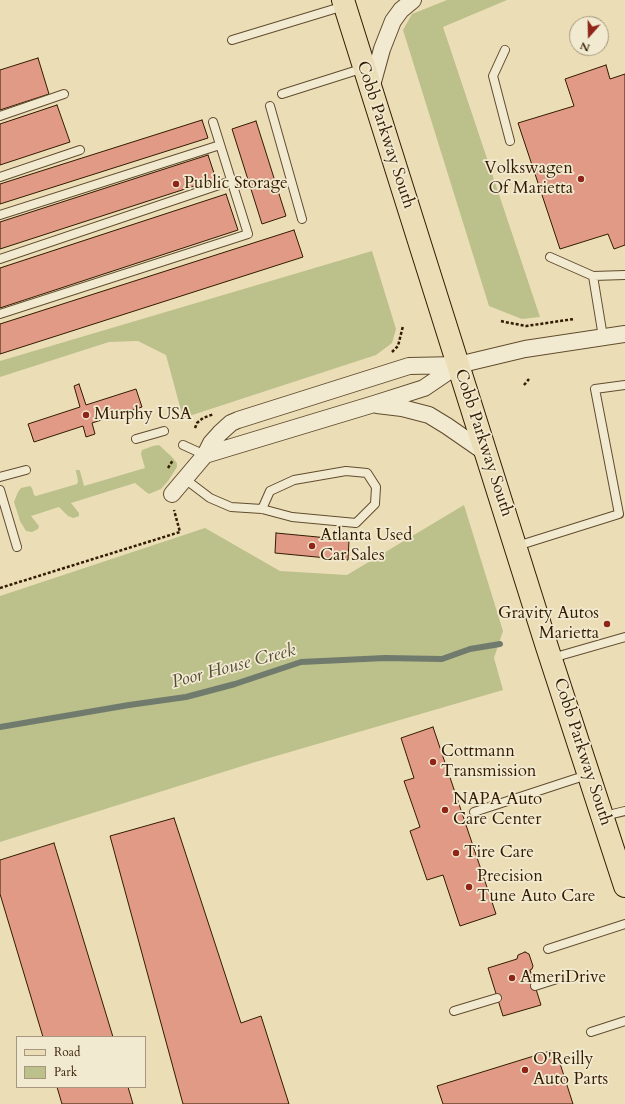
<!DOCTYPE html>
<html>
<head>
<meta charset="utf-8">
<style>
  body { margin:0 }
  #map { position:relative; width:625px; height:1104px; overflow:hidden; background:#ebdeb7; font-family:Cardo,serif }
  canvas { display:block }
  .legend { position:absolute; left:16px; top:1036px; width:130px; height:52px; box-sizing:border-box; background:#f2ead0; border:1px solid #a6977d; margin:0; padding:5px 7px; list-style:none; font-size:12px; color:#331b01 }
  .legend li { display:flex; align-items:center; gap:8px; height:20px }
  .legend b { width:20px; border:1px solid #a6977d }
  .north { position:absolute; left:569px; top:16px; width:40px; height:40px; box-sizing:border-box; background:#f2ead0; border:1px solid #a6977d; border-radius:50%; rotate:200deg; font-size:11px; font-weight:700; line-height:16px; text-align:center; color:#331b01 }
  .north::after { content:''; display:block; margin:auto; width:14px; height:18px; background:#8f2418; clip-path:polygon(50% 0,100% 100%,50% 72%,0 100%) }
</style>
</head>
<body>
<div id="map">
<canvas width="625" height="1104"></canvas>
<ul class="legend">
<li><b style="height:5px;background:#ebdeb7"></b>Road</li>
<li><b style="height:11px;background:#bcc08b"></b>Park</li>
</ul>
<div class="north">N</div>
</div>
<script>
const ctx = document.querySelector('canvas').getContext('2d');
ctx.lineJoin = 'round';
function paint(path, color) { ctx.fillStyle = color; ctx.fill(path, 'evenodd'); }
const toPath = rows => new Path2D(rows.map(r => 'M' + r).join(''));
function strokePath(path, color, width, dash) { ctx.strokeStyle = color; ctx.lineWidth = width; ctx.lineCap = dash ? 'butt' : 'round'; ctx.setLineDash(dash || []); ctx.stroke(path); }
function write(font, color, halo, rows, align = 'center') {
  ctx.font = font + ' Cardo,serif'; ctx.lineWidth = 3.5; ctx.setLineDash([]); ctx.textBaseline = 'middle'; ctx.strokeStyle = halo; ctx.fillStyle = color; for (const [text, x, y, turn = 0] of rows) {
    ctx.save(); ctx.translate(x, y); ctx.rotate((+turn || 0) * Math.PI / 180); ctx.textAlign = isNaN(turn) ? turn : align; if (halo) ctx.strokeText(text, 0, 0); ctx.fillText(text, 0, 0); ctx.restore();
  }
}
const green = toPath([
  [447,0,507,0,443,27,540,317,522,319,489,306,403,30,412,14],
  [372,251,396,329,392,343,376,355,183,418,166,355,138,341,109,342,0,377,0,361],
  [159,445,172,457,177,463,177,467,168,481,161,489,149,494,146,492,135,483,71,503,79,513,79,516,77,517,73,518,68,516,59,507,31,516,39,526,38,529,32,532,26,531,20,521,14,502,18,492,21,488,30,486,32,488,34,495,36,496,77,484,78,481,76,471,76,470,79,470,80,471,84,486,145,468,141,454,142,450,153,446],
  [464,505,503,631,494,658,503,690,252,763,0,842,0,596,205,528,280,571,347,575]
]);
const stream = toPath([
  [0,727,129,705,186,697,235,684,301,662,385,658,442,659,470,649,500,644]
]);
const building = toPath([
  [38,58,49,94,0,110,0,70,38,58],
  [606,65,610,79,625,74,625,245,614,249,608,234,560,249,518,123,574,106,565,79,606,65],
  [57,105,70,142,0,165,0,124,57,105],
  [202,120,208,138,0,204,0,184,202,120],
  [256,121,286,216,262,224,232,129,256,121],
  [208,155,216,179,0,249,0,222,208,155],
  [226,194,238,230,0,308,0,268,226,194],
  [294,230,303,257,0,354,0,324,294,230],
  [79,384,86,405,136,389,142,407,92,423,95,434,86,437,83,426,34,442,28,424,80,407,74,386,79,384],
  [276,533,349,540,348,560,275,553,276,533],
  [433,727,496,914,460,926,443,875,427,880,410,831,420,827,404,781,414,778,401,738,433,727],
  [174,818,241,1023,261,1016,289,1104,183,1104,110,836,174,818],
  [54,843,113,1037,43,1037,0,894,0,860,54,843],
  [525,952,529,954,533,966,532,969,530,970,541,1005,503,1016,488,968,517,959,518,955,525,952],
  [550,1051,554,1051,557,1054,573,1104,443,1104,437,1086,550,1051],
  [57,1087,128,1087,133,1104,62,1104,57,1087]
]);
const path = toPath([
  [501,321,505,322,526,326,574,319],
  [392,352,398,346,403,326],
  [524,385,529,379],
  [195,428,197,423,203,418,214,414],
  [168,468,173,460],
  [0,588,180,532,174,510]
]);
const lane = toPath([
  [232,40,344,6],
  [505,50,493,76,510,141],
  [282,94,364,68],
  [270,106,302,219],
  [0,116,64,94],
  [0,177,80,150],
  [0,215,220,145],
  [550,257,593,276,625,275],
  [0,259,231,181],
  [593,276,603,337],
  [0,314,248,234,213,122],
  [136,439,164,431],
  [183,445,205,455],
  [0,477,26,470],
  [185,479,210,498,231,507,262,509,292,517,356,523,375,504,376,487,367,473,346,471,294,480,270,491,262,509],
  [0,490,17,547],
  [517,546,619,514,595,389,625,385],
  [552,658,625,637],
  [474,812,587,775],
  [604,816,625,811],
  [548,949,625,924],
  [535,986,557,979],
  [454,1011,497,998],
  [591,1032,625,1021]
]);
const street = toPath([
  [371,89,382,49,393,21,401,10,413,0],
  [377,405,402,408,429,415,447,426,486,453],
  [205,455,374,404,424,388,458,365],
  [172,494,205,455,211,443,220,433,231,423,238,420,409,366,458,365,525,349,625,334]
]);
const primary = toPath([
  [343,0,547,647,625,886]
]);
const markers = [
  [581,179,4,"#8f2418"],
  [176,184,4,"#8f2418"],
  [86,415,4,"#8f2418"],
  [312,546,4,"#8f2418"],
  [607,624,4,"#8f2418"],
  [433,762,4,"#8f2418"],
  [445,810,4,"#8f2418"],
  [456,853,4,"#8f2418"],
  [469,887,4,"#8f2418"],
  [512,978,4,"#8f2418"],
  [525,1070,4,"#8f2418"]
];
const streetNames = [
  ["Cobb Parkway South",385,135,72],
  ["Cobb Parkway South",483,443,72],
  ["Cobb Parkway South",582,752,72]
];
const poiNames = [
  ["Volkswagen",573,169,"right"],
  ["Of Marietta",573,189,"right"],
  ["Public Storage",184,184],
  ["Murphy USA",94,415],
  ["Atlanta Used",320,536],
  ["Car Sales",320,556],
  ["Gravity Autos",599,614,"right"],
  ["Marietta",599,634,"right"],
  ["Cottmann",441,752],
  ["Transmission",441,772],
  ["NAPA Auto",453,800],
  ["Care Center",453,820],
  ["Tire Care",464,853],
  ["Precision",477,877],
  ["Tune Auto Care",477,897],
  ["AmeriDrive",520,978],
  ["O'Reilly",533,1060],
  ["Auto Parts",533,1080]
];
const waterNames = [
  ["Poor House Creek",234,667,-15]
];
paint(green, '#bcc08b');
strokePath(stream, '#707b6d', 6);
paint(building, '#e09a86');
strokePath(building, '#331b01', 1);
strokePath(lane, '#614c2e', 10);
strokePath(street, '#614c2e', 18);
strokePath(primary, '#331b01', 24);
strokePath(path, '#331b01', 2.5, [3, 2]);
strokePath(lane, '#f2ead0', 8);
strokePath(street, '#f2ead0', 16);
strokePath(primary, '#ebdeb7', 22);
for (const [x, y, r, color] of markers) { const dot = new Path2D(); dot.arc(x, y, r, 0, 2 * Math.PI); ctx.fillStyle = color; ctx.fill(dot); strokePath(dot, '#f2ead0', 1.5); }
write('17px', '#331b01', '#f2ead0', streetNames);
write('17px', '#331b01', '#f2ead0', poiNames, 'left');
write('italic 18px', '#524b37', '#f2ead0', waterNames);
</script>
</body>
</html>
